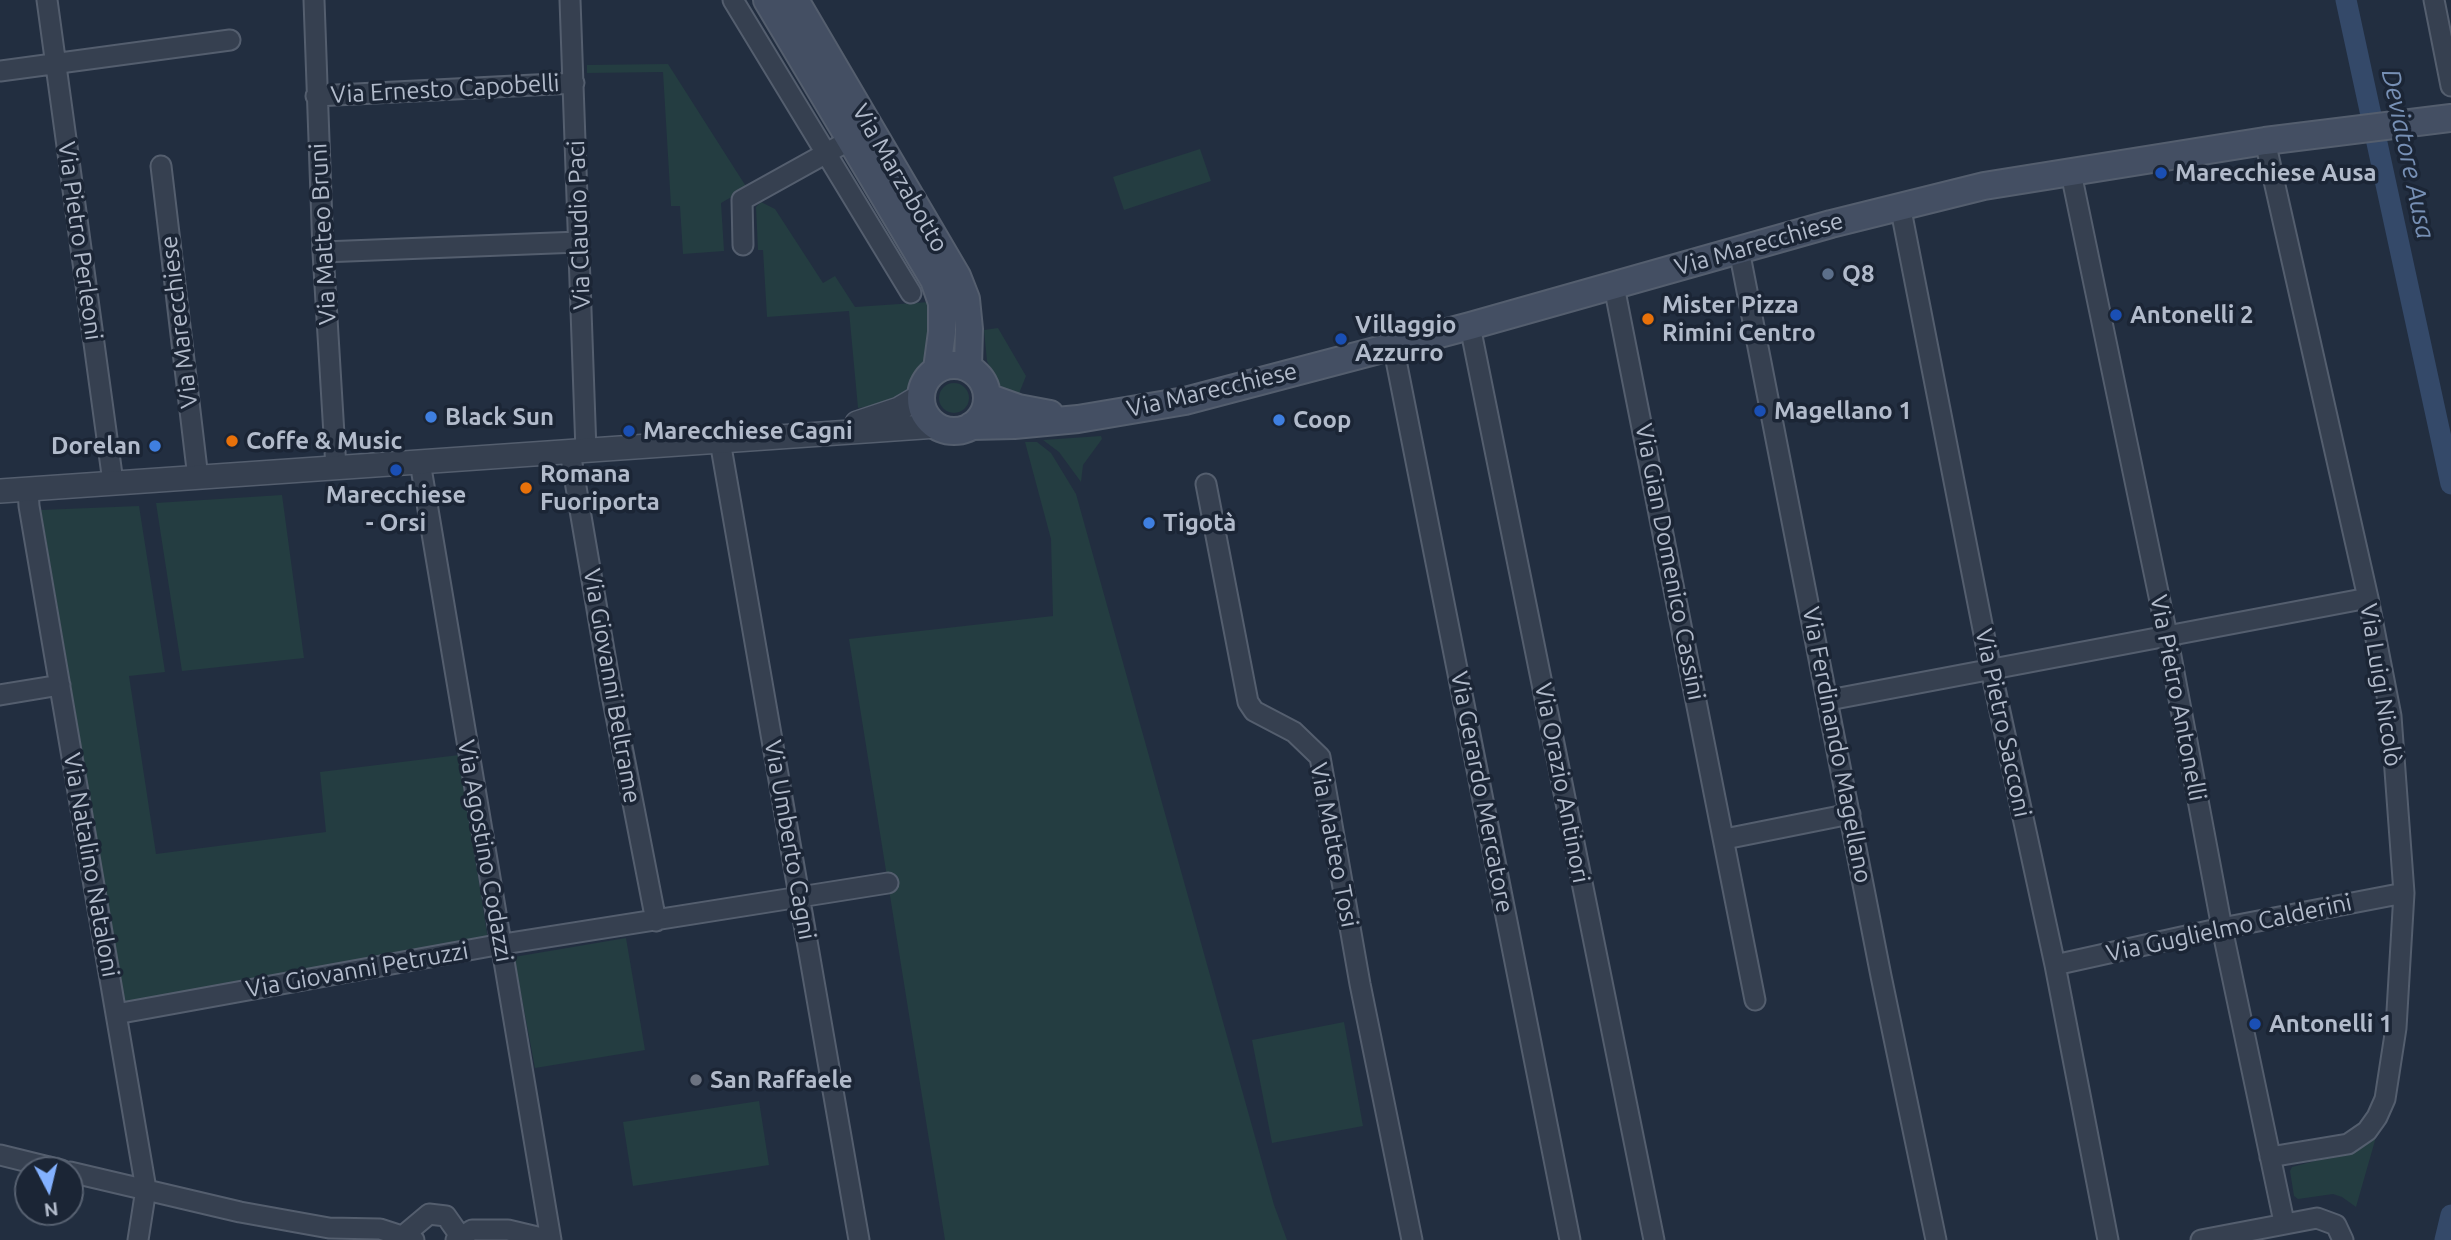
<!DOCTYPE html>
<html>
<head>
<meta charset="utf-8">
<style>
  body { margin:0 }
  #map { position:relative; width:2451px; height:1240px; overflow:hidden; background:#222e40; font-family:Ubuntu,sans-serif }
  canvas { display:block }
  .north { position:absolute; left:14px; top:1156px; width:70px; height:70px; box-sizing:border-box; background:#1b2535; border:2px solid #576171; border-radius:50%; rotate:173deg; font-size:19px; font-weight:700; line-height:28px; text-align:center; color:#b2bbcb }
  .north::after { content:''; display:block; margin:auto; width:24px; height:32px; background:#83b1ff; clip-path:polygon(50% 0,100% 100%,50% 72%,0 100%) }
</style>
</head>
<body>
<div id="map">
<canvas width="2451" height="1240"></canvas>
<div class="north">N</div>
</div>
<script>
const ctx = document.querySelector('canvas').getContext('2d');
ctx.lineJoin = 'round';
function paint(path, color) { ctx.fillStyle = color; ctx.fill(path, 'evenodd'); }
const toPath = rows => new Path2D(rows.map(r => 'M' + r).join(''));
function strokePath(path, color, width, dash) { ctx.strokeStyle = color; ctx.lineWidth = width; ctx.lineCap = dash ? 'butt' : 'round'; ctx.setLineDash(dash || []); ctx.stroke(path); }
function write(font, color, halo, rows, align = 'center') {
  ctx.font = font + ' Ubuntu,sans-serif'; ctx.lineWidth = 7; ctx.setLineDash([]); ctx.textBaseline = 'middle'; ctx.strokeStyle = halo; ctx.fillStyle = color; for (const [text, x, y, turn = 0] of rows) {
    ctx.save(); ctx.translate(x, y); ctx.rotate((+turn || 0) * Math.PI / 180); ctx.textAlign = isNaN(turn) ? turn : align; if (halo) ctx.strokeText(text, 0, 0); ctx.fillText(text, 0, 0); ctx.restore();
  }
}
const green = toPath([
  [668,64,747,188,721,203,724,251,683,254,680,206,671,206,663,72,587,73,587,65],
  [1200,149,1211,181,1124,210,1113,177],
  [761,202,775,209,823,283,835,276,855,307,929,302,930,329,926,355,915,380,905,391,895,399,879,405,858,408,849,311,767,317,763,250,758,250,756,207],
  [998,328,1026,376,1018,396,999,385,987,361,984,330],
  '939 398a15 15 0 1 1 30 0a15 15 0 1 1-30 0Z',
  [1101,436,1102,439,1083,465,1081,482,1059,452,1043,440],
  [1025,442,1037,442,1051,453,1076,494,1274,1205,1287,1240,945,1240,849,639,1053,616,1051,539],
  [282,495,304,658,182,671,156,503],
  [139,506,165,672,129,676,156,854,326,832,320,772,459,755,488,940,125,1005,41,510],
  [626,938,645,1050,535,1068,514,957],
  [1344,1022,1363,1126,1272,1143,1252,1040],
  [759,1101,769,1165,633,1186,623,1122],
  [2376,1137,2356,1207,2342,1197,2333,1194,2298,1199,2294,1196,2290,1171,2292,1167,2360,1149]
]);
const canal = toPath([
  [2346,0,2451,484],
  [2445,1240,2451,1215]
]);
const minor = toPath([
  [47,0,113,482],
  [314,0,323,252,336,468],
  [570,0,586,451],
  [733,0,911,293],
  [2434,0,2451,86],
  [0,71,230,40],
  [316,96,574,83],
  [2265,141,2368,598,2391,716,2404,893,2396,1028,2385,1099,2377,1117,2367,1131,2348,1144,2270,1157],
  [161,166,198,478],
  [2071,173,2167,635,2222,928,2284,1222],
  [1900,205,1991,670,2055,965,2108,1240],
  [743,245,742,200,850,140],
  [1739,250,1881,976,1936,1240],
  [323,252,579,242],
  [1614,286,1755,1000],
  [1470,326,1654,1240],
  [1393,345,1570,1240],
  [720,441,859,1240],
  [570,452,610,685,656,921],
  [420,462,551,1240],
  [1206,484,1248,702,1254,711,1294,732,1320,757,1360,984,1412,1240],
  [28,489,29,506,146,1189,138,1240],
  [0,695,60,685],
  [1829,700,2368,598],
  [1725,839,1850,814],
  [2055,965,2222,928,2404,893],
  [116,1014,491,946,888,883],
  [0,1155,61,1170],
  [70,1172,240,1212,329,1228,380,1229,414,1240],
  [404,1235,429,1214,446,1216,460,1236],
  [456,1240,472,1230,508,1230,550,1240],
  [2201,1240,2317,1218,2336,1225,2343,1240]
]);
const tertiary = toPath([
  [857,423,899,409,921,396],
  [0,491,937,426]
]);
const secondary = toPath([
  [767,0,934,280,942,303,942,332,937,369],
  [795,0,957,276,966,299,969,329,968,367],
  '921 398a33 33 0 1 1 66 0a33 33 0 1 1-66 0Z',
  [987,397,1018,408,1050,414],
  [971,426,1014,425,1078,419,1185,401,1470,326,1831,224,1984,186,2265,141,2451,118]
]);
const markers = [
  [2161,173,7,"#1a4fb4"],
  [1828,274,7,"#5c6f8a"],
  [2116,315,7,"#1a4fb4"],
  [1648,319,7,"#e8710a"],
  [1341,339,7,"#1a4fb4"],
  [1760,411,7,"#1a4fb4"],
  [431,417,7,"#3f7fe0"],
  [1279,420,7,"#3f7fe0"],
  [629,431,7,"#1a4fb4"],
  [232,441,7,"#e8710a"],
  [155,446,7,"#3f7fe0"],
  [396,470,7,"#1a4fb4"],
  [526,488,7,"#e8710a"],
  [1149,523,7,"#3f7fe0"],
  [2255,1024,7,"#1a4fb4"],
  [696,1080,7,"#6b7280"]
];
const streetNames = [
  ["Via Ernesto Capobelli",445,89,-3],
  ["Via Marzabotto",900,178,60],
  ["Via Claudio Paci",579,225,-92],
  ["Via Matteo Bruni",323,234,-93],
  ["Via Pietro Perleoni",80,241,82],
  ["Via Marecchiese",1759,244,-16],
  ["Via Marecchiese",179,322,-97],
  ["Via Marecchiese",1212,390,-13],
  ["Via Gian Domenico Cassini",1670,562,79],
  ["Via Luigi Nicolò",2381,685,81],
  ["Via Giovanni Beltrame",612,686,80],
  ["Via Pietro Antonelli",2178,698,79],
  ["Via Pietro Sacconi",2003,723,78],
  ["Via Ferdinando Magellano",1837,745,79],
  ["Via Orazio Antinori",1562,783,79],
  ["Via Gerardo Mercatore",1482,792,79],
  ["Via Umberto Cagni",790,840,80],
  ["Via Matteo Tosi",1334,845,79],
  ["Via Agostino Codazzi",485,851,80],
  ["Via Natalino Nataloni",91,865,80],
  ["Via Guglielmo Calderini",2229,928,-12],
  ["Via Giovanni Petruzzi",357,970,-10]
];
const poiNames = [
  ["Marecchiese Ausa",2175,173],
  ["Q8",1842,274],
  ["Mister Pizza",1662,305],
  ["Rimini Centro",1662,333],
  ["Antonelli 2",2130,315],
  ["Villaggio",1355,325],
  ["Azzurro",1355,353],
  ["Magellano 1",1774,411],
  ["Black Sun",445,417],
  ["Coop",1293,420],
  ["Marecchiese Cagni",643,431],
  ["Coffe & Music",246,441],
  ["Dorelan",141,446,"right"],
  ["Romana",540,474],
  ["Fuoriporta",540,502],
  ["Marecchiese",396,495,"center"],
  ["- Orsi",396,523,"center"],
  ["Tigotà",1163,523],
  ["Antonelli 1",2269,1024],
  ["San Raffaele",710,1080]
];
const waterNames = [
  ["Deviatore Ausa",2408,154,78]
];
paint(green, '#243d41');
strokePath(canal, '#344969', 21);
strokePath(minor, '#545e6e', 23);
strokePath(tertiary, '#545e6e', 26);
strokePath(secondary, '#545e6e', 30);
strokePath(minor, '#364050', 19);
strokePath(tertiary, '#364050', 23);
strokePath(secondary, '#444f63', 26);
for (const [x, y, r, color] of markers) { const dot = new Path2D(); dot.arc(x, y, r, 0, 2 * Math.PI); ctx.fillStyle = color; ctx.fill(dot); strokePath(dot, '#1b2535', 2.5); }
write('24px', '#b2bbcb', '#1b2535', streetNames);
write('bold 24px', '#b2bbcb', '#1b2535', poiNames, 'left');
write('italic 26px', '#7790b5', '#1b2535', waterNames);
</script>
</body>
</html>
